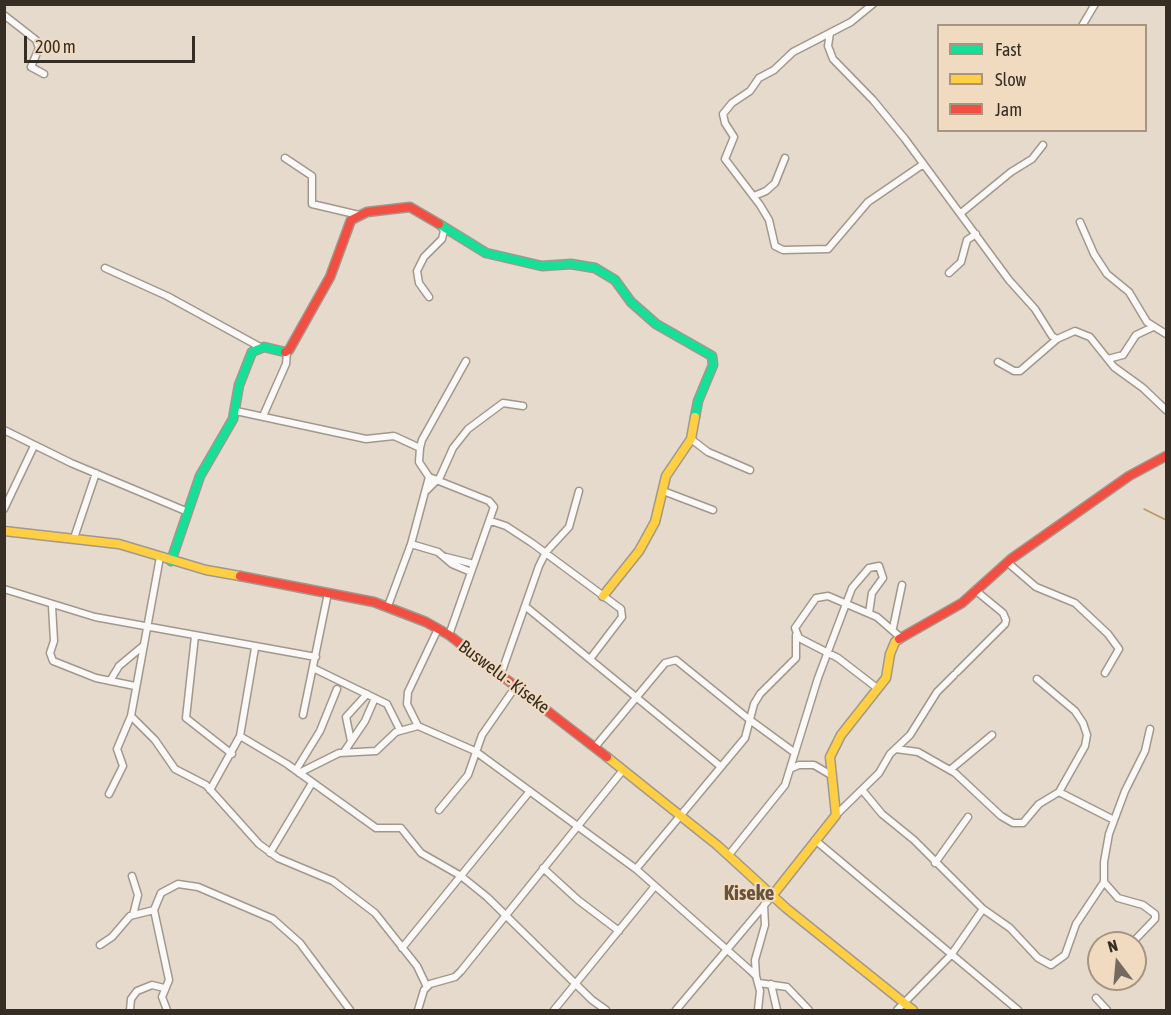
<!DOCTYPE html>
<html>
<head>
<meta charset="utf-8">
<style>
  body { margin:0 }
  #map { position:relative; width:1171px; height:1015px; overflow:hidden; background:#e6dacc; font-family:"Asap Condensed",sans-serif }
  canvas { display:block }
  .frame { position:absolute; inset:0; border:6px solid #362d24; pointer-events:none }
  .legend { position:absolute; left:937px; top:24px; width:210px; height:108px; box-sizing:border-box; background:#f0dbc1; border:2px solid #a69582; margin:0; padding:8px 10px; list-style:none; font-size:18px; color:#362d24 }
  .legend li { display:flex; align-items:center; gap:12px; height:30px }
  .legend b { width:30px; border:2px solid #a69582 }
  .north { position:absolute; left:1087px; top:931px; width:60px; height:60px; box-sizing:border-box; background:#f0dbc1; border:2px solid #a69582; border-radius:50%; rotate:344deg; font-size:16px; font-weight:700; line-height:24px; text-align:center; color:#362d24 }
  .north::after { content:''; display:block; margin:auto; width:21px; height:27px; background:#746a5f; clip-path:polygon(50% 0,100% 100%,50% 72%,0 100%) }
  .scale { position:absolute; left:24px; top:36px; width:171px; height:27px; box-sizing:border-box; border:3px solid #362d24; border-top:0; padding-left:8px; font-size:18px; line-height:21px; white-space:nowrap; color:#362d24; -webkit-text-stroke:4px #f0dbc1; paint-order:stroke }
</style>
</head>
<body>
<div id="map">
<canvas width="1171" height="1015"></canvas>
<div class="frame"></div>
<ul class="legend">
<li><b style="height:8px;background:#16e098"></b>Fast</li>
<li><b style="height:8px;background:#ffcf43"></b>Slow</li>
<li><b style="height:8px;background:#f24e42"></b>Jam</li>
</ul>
<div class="north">N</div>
<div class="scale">200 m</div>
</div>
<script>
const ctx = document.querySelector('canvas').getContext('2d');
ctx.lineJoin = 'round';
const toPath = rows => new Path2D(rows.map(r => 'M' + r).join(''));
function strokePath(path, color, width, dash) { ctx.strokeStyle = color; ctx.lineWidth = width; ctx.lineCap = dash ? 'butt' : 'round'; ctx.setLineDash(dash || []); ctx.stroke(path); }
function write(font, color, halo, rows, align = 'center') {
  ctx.font = font + ' "Asap Condensed",sans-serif'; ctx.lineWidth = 4.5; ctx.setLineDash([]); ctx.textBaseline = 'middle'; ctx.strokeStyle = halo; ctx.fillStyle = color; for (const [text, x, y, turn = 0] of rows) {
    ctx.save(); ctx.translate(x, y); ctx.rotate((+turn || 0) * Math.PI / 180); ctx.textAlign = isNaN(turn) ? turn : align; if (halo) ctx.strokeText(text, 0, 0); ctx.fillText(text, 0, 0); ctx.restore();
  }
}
const stream = toPath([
  [1144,509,1166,520]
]);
const street = toPath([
  [873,4,851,22,793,52,774,70,759,78,750,91,732,103,723,114,725,123,734,137,725,159,760,205,769,220,775,246,783,250,828,249,868,202,922,165],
  [4,15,36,40,39,48,31,67,44,74],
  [1082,26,1095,4],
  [830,33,828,46,833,59,873,100,905,139,1009,280,1035,309,1052,336,1057,339,1075,331,1090,337,1114,367,1143,388,1166,410],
  [285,158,312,176,312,204,359,215],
  [754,196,766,191,775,183,785,158],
  [961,213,1011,172,1032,159,1043,145],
  [1080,222,1094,254,1107,274,1129,292,1147,322,1166,334],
  [105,268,167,296,260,347],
  [949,273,961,262,967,240,976,234],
  [429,297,419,283,417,271,424,257,442,239,444,231,441,226],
  [1108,359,1123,355,1136,335,1153,327],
  [998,362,1014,371,1020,371,1057,339],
  [236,411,366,439,394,436,420,448],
  [263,416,286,364,287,353],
  [4,430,71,463,188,512],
  [691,439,708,452,750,470],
  [426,491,440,477,453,448,468,429,503,403,523,406],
  [663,491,713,510],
  [4,509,34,446],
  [491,521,506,526,532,543,621,609,622,617,590,659],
  [74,538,96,473],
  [411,544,438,552,452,564,471,572],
  [446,557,474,564],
  [1007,562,1036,587,1075,603,1108,634,1119,649,1105,673],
  [4,589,95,617,316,657],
  [52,606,54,641,50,653,53,661,96,678,135,686],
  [388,606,411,544,429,477],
  [525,606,720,766],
  [893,628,902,585],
  [449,635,494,507,489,501,429,477,419,462,420,448,422,440,466,361],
  [195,636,186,718,232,754],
  [313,668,387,704,400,730],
  [957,672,1005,624,1006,620,1003,613,975,590],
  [501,674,539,566,546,552,569,527,579,491],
  [1037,679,1075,711,1083,723,1087,735,1085,746,1059,792],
  [110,681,119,666,143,646],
  [877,688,838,658,799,638,795,628,816,598,828,596,877,617,900,637],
  [303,715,328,593],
  [131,716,155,740,175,769,206,785,259,844,278,858,333,881,375,913,417,966,427,987],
  [418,726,407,704,408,692,438,629],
  [240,736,287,764,376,828,401,828,421,853,461,876,487,897,592,1000,606,1010],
  [351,741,346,717,367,694],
  [595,747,665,663,676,660,750,720,795,753],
  [896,749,918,752,955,773,1001,816,1013,823,1023,823,1039,804,1059,792,1114,820],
  [344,752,365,721,375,698],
  [790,769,799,765,814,765,831,775],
  [296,770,320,731,337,689],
  [950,770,992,735],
  [299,773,339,753,376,751,396,732,418,726,475,751,636,869,751,971,756,976,760,991,758,1010],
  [210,790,240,736,255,648],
  [863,791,882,814,914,840,983,909,1010,928,1038,958,1051,965,1065,955,1076,924,1104,882,1104,862,1109,834,1125,791,1145,751,1150,729],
  [109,794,123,766,117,749,131,716,160,557],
  [439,810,468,775,482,735,516,686],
  [836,815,879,773,890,754,910,735,937,692,954,675],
  [815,840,1018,1010],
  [270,853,312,783],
  [728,856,785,785,818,678,852,588,869,568,879,566,883,578,872,593,869,613],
  [935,863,968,817],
  [543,868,578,900,619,931],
  [636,869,745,738,754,704,760,694,796,658,796,635],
  [132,876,138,895,133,915],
  [1104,882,1118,898,1143,905,1155,914,1155,919,1132,943],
  [100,945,112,937,130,916,154,910],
  [402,948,530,791],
  [756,976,755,960,765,925,764,905],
  [759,983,787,987,809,1010],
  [771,984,777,1010],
  [1096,998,1107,1010],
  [130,1010,131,999,137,991,152,985,164,988],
  [167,1010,162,997,169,980,154,910,161,893,178,884,198,887,273,919,300,943,350,1010],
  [418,1010,424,990,430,984,455,977,461,971,623,770],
  [554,1010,655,886],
  [676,1010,772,896],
  [897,1010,951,955,983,909]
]);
const fast = toPath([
  [439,224,486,253,542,266,571,264,595,268,615,280,631,302,656,324,712,356,713,365,698,401,695,417],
  [171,561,200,476,233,419,239,385,252,352,264,347,285,352]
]);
const slow = toPath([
  [4,531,119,544,206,570,240,576],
  [603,596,639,551,655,522,666,476,691,439,695,417],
  [607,757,717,845,786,908,913,1010],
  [772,896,836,815,830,757,841,735,886,678,890,654,895,642,899,639]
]);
const jam = toPath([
  [285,352,289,350,330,277,351,220,367,212,410,207,439,224],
  [240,576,374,602,426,622,449,635,607,757],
  [899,639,962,603,1011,559,1129,476,1166,456]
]);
const streetNames = [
  ["Buswelu - Kiseke",504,677,37]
];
const quarterNames = [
  ["Kiseke",749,893]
];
strokePath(stream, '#bb9562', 1.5);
strokePath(street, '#a1988d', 9);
strokePath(fast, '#a1988d', 11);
strokePath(slow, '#a1988d', 11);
strokePath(jam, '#a1988d', 11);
strokePath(street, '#fbf9f7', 6);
strokePath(fast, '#16e098', 8);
strokePath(slow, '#ffcf43', 8);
strokePath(jam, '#f24e42', 8);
write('18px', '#362d24', '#f0dbc1', streetNames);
write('bold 21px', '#65533d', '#f0dbc1', quarterNames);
</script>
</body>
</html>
